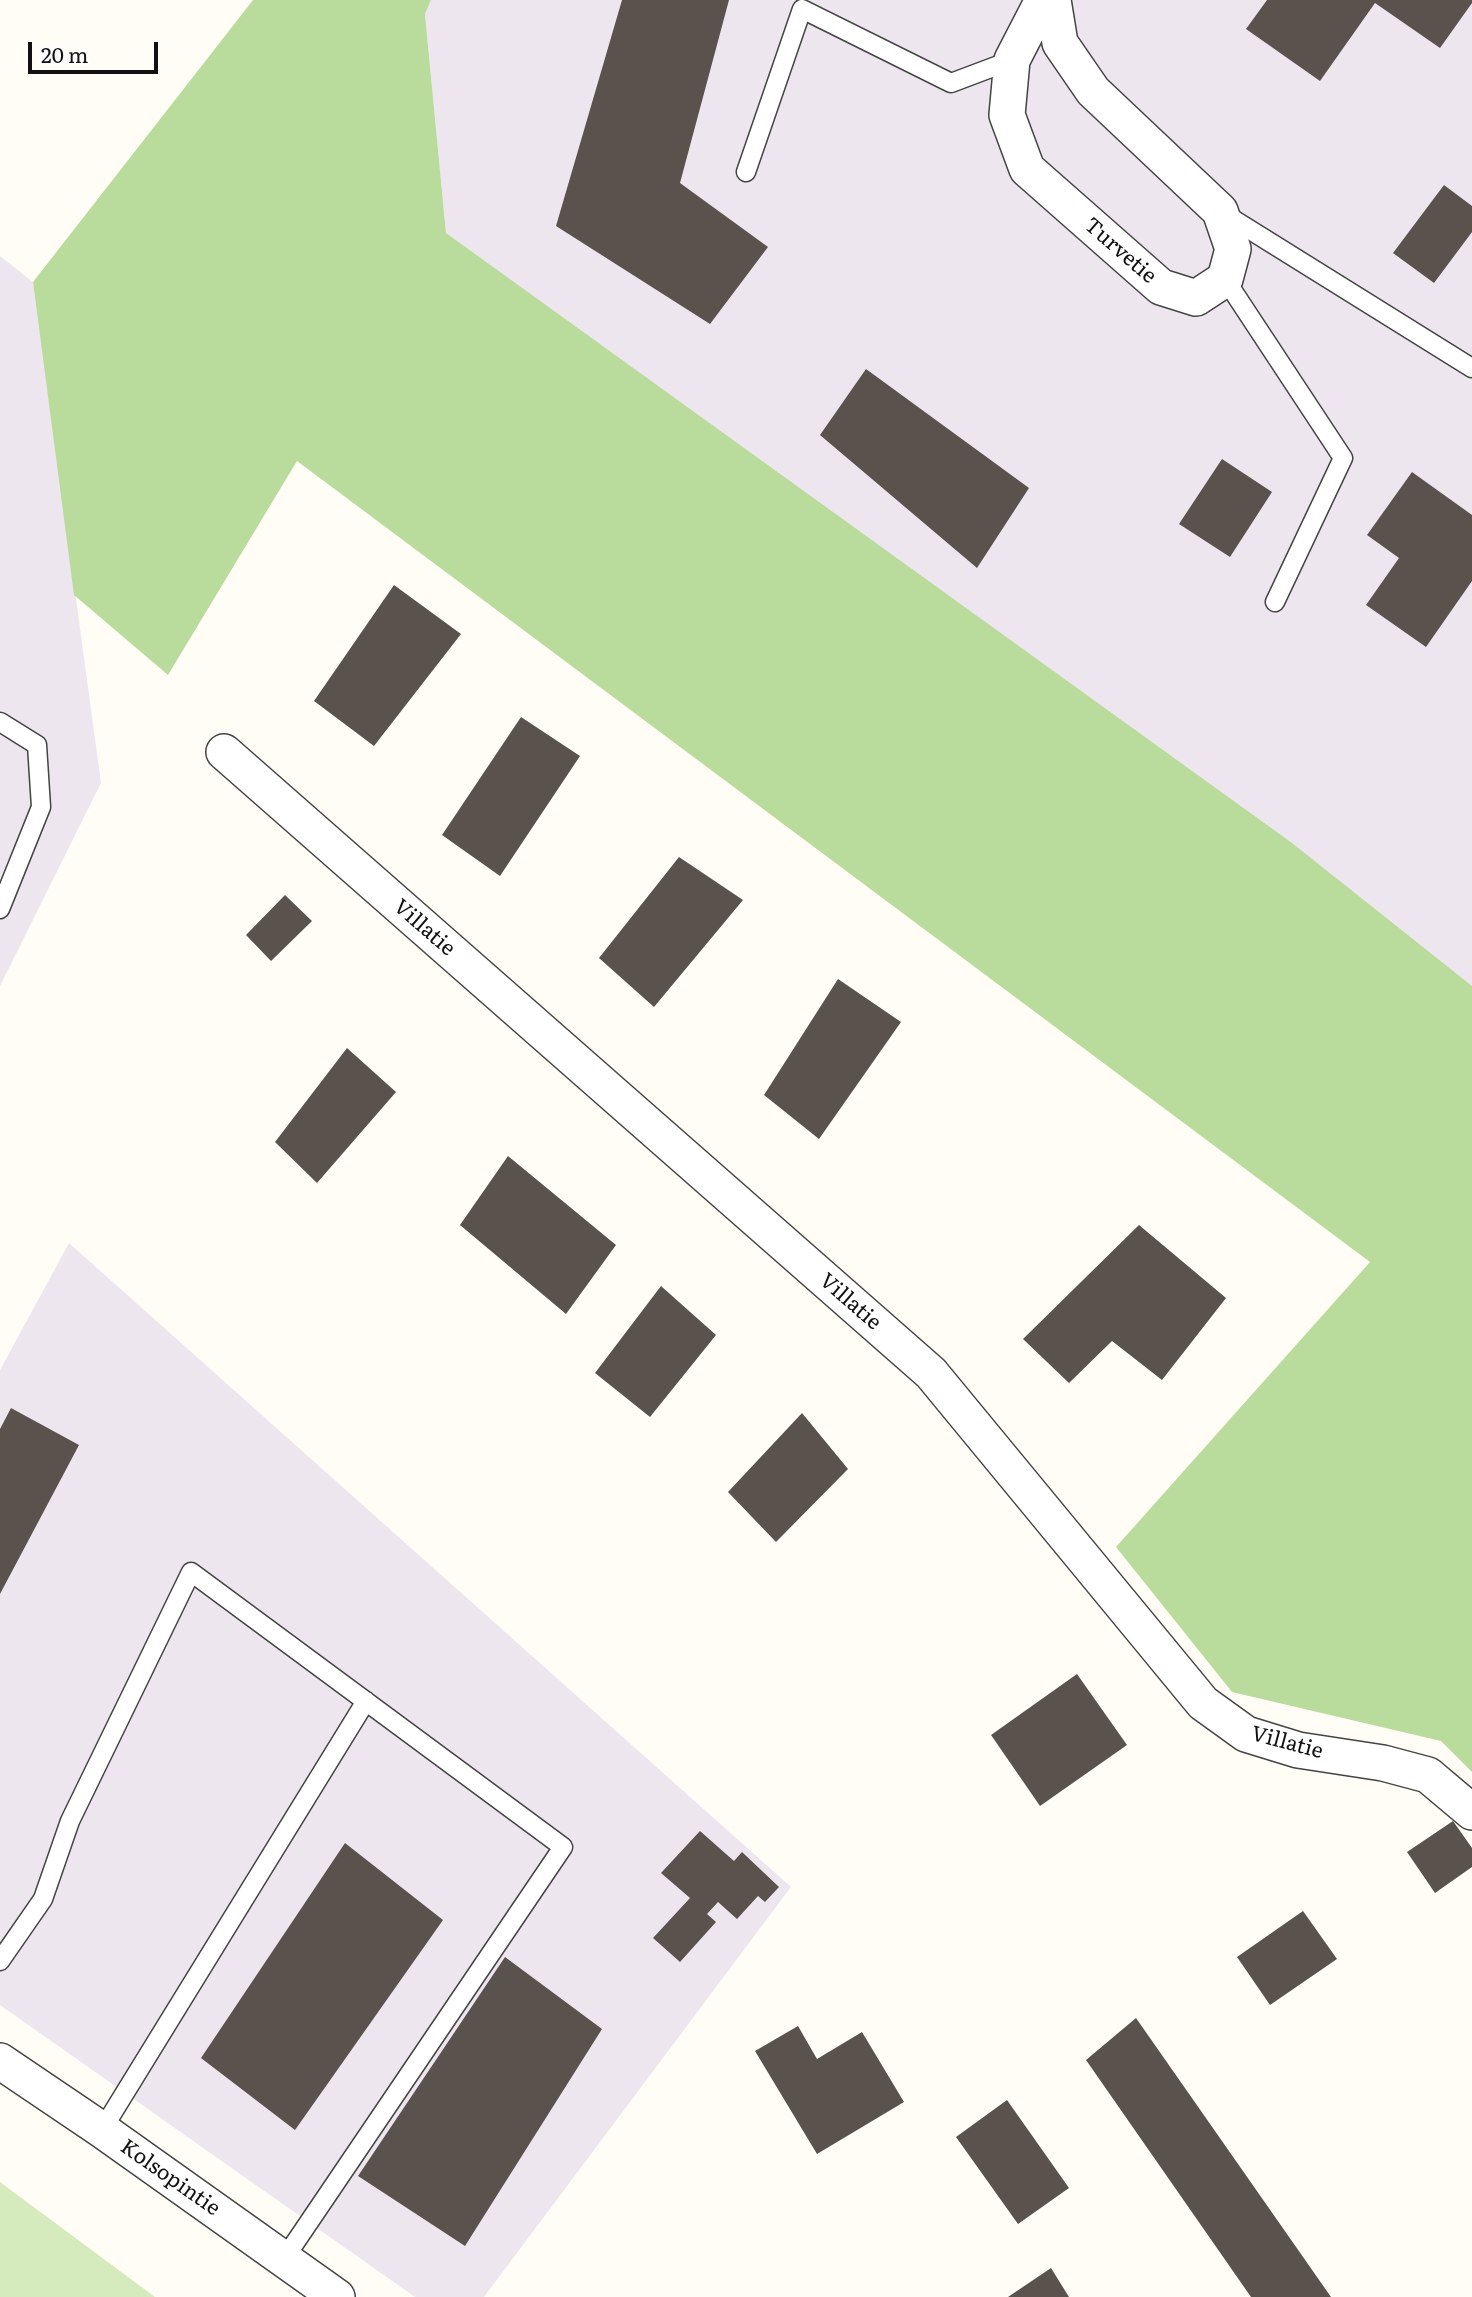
<!DOCTYPE html>
<html>
<head>
<meta charset="utf-8">
<style>
  body { margin:0 }
  #map { position:relative; width:1472px; height:2297px; overflow:hidden; background:#fffdf5; font-family:Literata,serif }
  canvas { display:block }
  .scale { position:absolute; left:28px; top:42px; width:130px; height:32px; box-sizing:border-box; border:4px solid #111; border-top:0; padding-left:9px; font-size:21px; line-height:24px; white-space:nowrap; color:#111; -webkit-text-stroke:5px #fff; paint-order:stroke }
</style>
</head>
<body>
<div id="map">
<canvas width="1472" height="2297"></canvas>
<div class="scale">20 m</div>
</div>
<script>
const ctx = document.querySelector('canvas').getContext('2d');
ctx.lineJoin = 'round';
function paint(path, color) { ctx.fillStyle = color; ctx.fill(path, 'evenodd'); }
const toPath = rows => new Path2D(rows.map(r => 'M' + r).join(''));
function strokePath(path, color, width, dash) { ctx.strokeStyle = color; ctx.lineWidth = width; ctx.lineCap = dash ? 'butt' : 'round'; ctx.setLineDash(dash || []); ctx.stroke(path); }
function write(font, color, halo, rows, align = 'center') {
  ctx.font = font + ' Literata,serif'; ctx.lineWidth = 7; ctx.setLineDash([]); ctx.textBaseline = 'middle'; ctx.strokeStyle = halo; ctx.fillStyle = color; for (const [text, x, y, turn = 0] of rows) {
    ctx.save(); ctx.translate(x, y); ctx.rotate((+turn || 0) * Math.PI / 180); ctx.textAlign = isNaN(turn) ? turn : align; if (halo) ctx.strokeText(text, 0, 0); ctx.fillText(text, 0, 0); ctx.restore();
  }
}
const industrial = toPath([
  [431,0,1472,0,1472,1005,446,233,425,14],
  [0,256,33,282,101,783,0,986],
  [69,1243,791,1887,484,2297,415,2297,0,2005,0,1370]
]);
const green = toPath([
  [0,2182,155,2297,0,2297]
]);
const forest = toPath([
  [253,0,431,0,425,14,446,233,1292,843,1472,986,1472,1772,1441,1741,1232,1692,1116,1547,1370,1262,297,461,168,675,74,595,33,282]
]);
const building = toPath([
  [622,0,729,0,680,183,768,247,710,324,556,226],
  [1267,0,1472,0,1472,3,1440,48,1375,3,1320,81,1246,29],
  [1444,185,1472,206,1472,232,1434,283,1393,253],
  [866,369,1029,488,977,568,820,435],
  [1222,459,1272,492,1230,557,1179,524],
  [1412,472,1472,515,1472,581,1426,647,1366,605,1399,558,1367,535],
  [394,585,461,634,374,746,314,701],
  [521,717,580,756,500,876,442,835],
  [679,857,743,900,654,1007,599,958],
  [285,895,312,921,271,961,246,935],
  [838,979,901,1022,819,1139,764,1095],
  [347,1048,396,1092,317,1183,275,1142],
  [508,1156,616,1245,566,1314,460,1225],
  [1139,1225,1226,1298,1162,1380,1112,1341,1069,1383,1023,1339],
  [661,1286,716,1335,650,1417,595,1373],
  [11,1408,79,1445,0,1594,0,1429],
  [802,1413,848,1469,776,1542,728,1492],
  [1077,1674,1127,1745,1040,1806,991,1735],
  [1453,1821,1472,1848,1472,1867,1435,1893,1407,1852],
  [700,1831,734,1861,742,1852,779,1887,765,1902,758,1896,737,1919,718,1902,707,1914,716,1922,680,1962,653,1938,690,1898,661,1873],
  [345,1843,443,1920,295,2130,201,2058],
  [1303,1911,1337,1959,1270,2005,1237,1957],
  [505,1957,602,2029,465,2246,358,2176],
  [1136,2018,1331,2297,1251,2297,1086,2060],
  [798,2026,817,2059,862,2032,904,2102,817,2154,755,2051],
  [1007,2100,1069,2188,1018,2224,956,2137],
  [1051,2268,1069,2297,1008,2297]
]);
const service = toPath([
  [746,172,802,9,951,83,1012,60],
  [1223,213,1472,368],
  [1225,279,1343,458,1275,602],
  [0,722,37,745,41,807,0,909],
  [0,1961,43,1899,70,1821,191,1572,563,1847,284,2259],
  [102,2130,366,1701]
]);
const minor = toPath([
  [1043,0,1012,60,1007,115,1027,169,1161,287,1196,298,1225,279,1233,249,1220,211,1093,91,1060,43,1053,0],
  [224,752,931,1373,1203,1703,1246,1734,1298,1750,1383,1763,1428,1775,1472,1812],
  [0,2061,102,2130,337,2297]
]);
const streetNames = [
  ["Turvetie",1120,251,41],
  ["Villatie",424,928,41],
  ["Villatie",850,1302,41],
  ["Villatie",1287,1743,15],
  ["Kolsopintie",170,2178,35]
];
paint(industrial, '#eee6ef');
paint(green, '#d5ebbd');
paint(forest, '#b9dc9c');
paint(building, '#5a524d');
strokePath(service, '#444', 21);
strokePath(minor, '#444', 38);
strokePath(service, '#fff', 18);
strokePath(minor, '#fff', 35);
write('21px', '#111', '#fff', streetNames);
</script>
</body>
</html>
